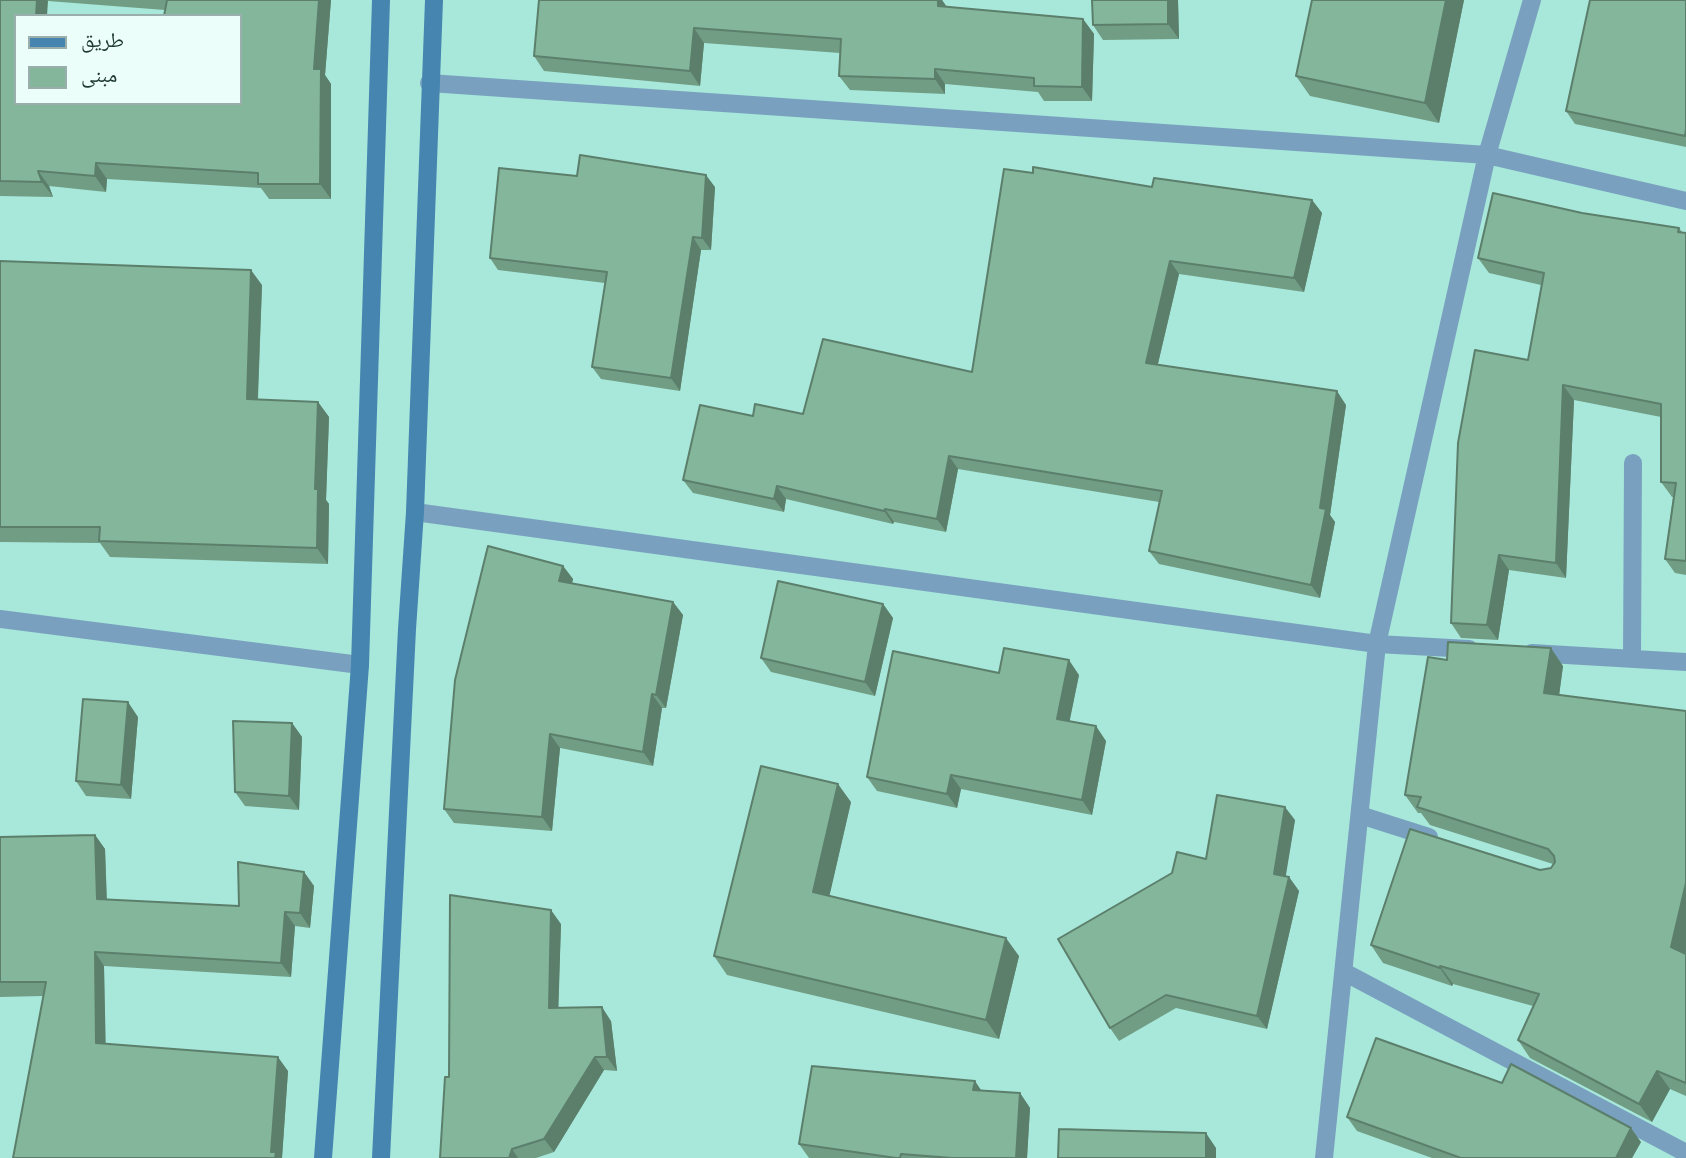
<!DOCTYPE html>
<html>
<head>
<meta charset="utf-8">
<style>
  body { margin:0 }
  #map { position:relative; width:1686px; height:1158px; overflow:hidden; background:#a8e8db; font-family:"PT Serif","Noto Naskh Arabic",serif }
  canvas { display:block }
  .legend { position:absolute; left:14px; top:14px; width:228px; height:91px; box-sizing:border-box; background:#ecfefa; border:2px solid #9aafab; margin:0; padding:9px 12px; list-style:none; font-size:21px; color:#1e3834 }
  .legend li { display:flex; align-items:center; gap:14px; height:35px }
  .legend b { width:35px; border:2px solid #9aafab }
</style>
</head>
<body>
<div id="map">
<canvas width="1686" height="1158"></canvas>
<ul class="legend">
<li><b style="height:9px;background:#4585b0"></b>طريق</li>
<li><b style="height:19px;background:#83b69b"></b>مبنى</li>
</ul>
</div>
<script>
const ctx = document.querySelector('canvas').getContext('2d');
ctx.lineJoin = 'round';
const toPath = rows => new Path2D(rows.map(r => 'M' + r).join(''));
function strokePath(path, color, width, dash) { ctx.strokeStyle = color; ctx.lineWidth = width; ctx.lineCap = dash ? 'butt' : 'round'; ctx.setLineDash(dash || []); ctx.stroke(path); }
function paint(path, color) { ctx.fillStyle = color; ctx.fill(path, 'evenodd'); }
const lane = toPath([
  [1360,815,1429,837]
]);
const street = toPath([
  [429,83,1487,155,1686,201],
  [415,512,1377,644,1469,649],
  [0,619,360,665],
  [1532,653,1686,662],
  [1632,659,1633,463],
  [1344,972,1686,1153],
  [1324,1158,1377,644,1487,155,1532,0]
]);
const secondary = toPath([
  [323,1158,360,665,381,0],
  [381,1158,407,629,415,512,434,0]
]);
const wall = toPath([
  [0,0,331,0,325,75,331,84,331,199,269,199,261,188,107,179,106,192,49,186,53,197,0,196],
  [48,1,165,10,240,103,16,103],
  [539,0,942,0,947,7,1083,19,1094,34,1092,101,1044,101,1038,92,945,84,945,94,850,90,839,76,840,53,704,43,700,86,544,71,534,56],
  [1092,0,1178,0,1179,39,1103,40,1093,25],
  [1464,0,1439,123,1310,96,1296,76],
  [1686,0,1686,147,1575,124,1566,111],
  [577,176,715,187,711,250,701,250,680,391,601,379,592,367,605,283,498,270,490,258],
  [1152,187,1312,200,1322,213,1304,292,1179,274,1158,364,1346,405,1330,515,1335,522,1320,598,1159,564,1149,551,1159,502,958,469,946,532,894,522,893,524,786,499,784,512,693,493,683,480,753,416,803,414,972,372],
  [1582,213,1679,228,1682,232,1686,233,1686,575,1675,573,1665,559,1673,497,1672,497,1661,482,1661,417,1574,400,1566,578,1509,570,1498,640,1461,638,1451,623,1528,360,1541,285,1489,273,1478,258],
  [0,261,262,285,258,400,318,402,329,417,326,500,329,504,328,564,110,557,100,543,0,542],
  [563,566,573,579,572,584,673,602,683,615,666,708,662,708,653,766,560,748,552,831,454,823,444,809],
  [883,604,893,618,875,696,771,672,761,658],
  [1447,660,1563,666,1559,695,1686,711,1686,1096,1670,1089,1652,1122,1530,1058,1518,1040,1533,1006,1453,984,1452,986,1383,963,1371,945,1540,870,1551,868,1553,864,1430,825,1421,813,1418,813,1405,795],
  [999,673,1079,675,1069,722,1106,741,1092,815,961,789,957,808,877,791,867,777],
  [138,717,131,799,86,796,76,781],
  [292,723,302,737,299,810,245,806,235,792],
  [851,802,829,896,1019,956,999,1039,727,975,714,956],
  [1295,820,1285,876,1289,877,1299,891,1267,1029,1176,1008,1119,1041,1110,1028,1206,859],
  [95,835,105,849,107,900,239,906,304,872,314,886,310,928,295,926,291,977,104,966,105,1044,288,1071,282,1158,13,1158,43,996,0,997,0,837],
  [561,924,558,1008,611,1021,617,1071,604,1070,554,1152,536,1158,440,1158,449,1077],
  [981,1090,1020,1093,1030,1108,1027,1158,809,1158,799,1144],
  [1347,1117,1641,1142,1632,1158,1432,1158,1357,1131]
]);
const shadedWall = toPath([
  [37,0,47,0,48,1,47,16,36,16],
  [319,0,331,0,325,75,331,84,331,199,320,184,314,69],
  [938,0,942,0,948,9,938,6],
  [1168,0,1178,0,1179,39,1168,24],
  [1446,0,1464,0,1439,123,1425,103],
  [1083,19,1094,34,1092,101,1082,87],
  [694,28,704,43,700,86,690,71],
  [935,69,945,84,945,94,935,79],
  [96,163,107,179,106,192,95,176],
  [38,171,49,186,53,197,42,182],
  [706,175,715,187,711,250,702,238],
  [1312,200,1322,213,1304,292,1294,278],
  [693,237,701,250,680,391,671,378],
  [1170,261,1179,274,1155,376,1146,363],
  [251,270,262,285,257,415,247,399],
  [1563,385,1574,400,1566,578,1556,563],
  [1337,391,1346,405,1330,515,1335,522,1320,598,1311,585,1320,508],
  [318,402,329,417,326,500,329,504,328,564,317,548,315,489],
  [949,456,958,469,946,532,937,519],
  [777,486,786,499,784,512,774,499],
  [885,509,894,522,893,524,884,511],
  [1499,555,1509,570,1498,640,1487,625],
  [563,566,573,579,569,595,559,581],
  [673,602,683,615,666,708,656,695],
  [883,604,893,618,875,696,865,682],
  [1551,648,1563,666,1557,711,1544,693],
  [1069,660,1079,675,1067,734,1057,719],
  [652,694,662,708,653,766,643,752],
  [128,702,138,717,131,799,121,785],
  [292,723,302,737,299,810,289,796],
  [1096,726,1106,741,1092,815,1082,800],
  [550,734,560,748,552,831,542,817],
  [951,775,961,789,957,808,947,794],
  [838,784,851,802,826,911,813,892],
  [1285,807,1295,820,1284,887,1274,874],
  [95,835,105,849,107,913,97,899],
  [304,872,314,886,310,928,300,913],
  [1289,877,1299,891,1267,1029,1257,1016],
  [1686,883,1686,955,1671,947],
  [551,910,561,924,558,1021,549,1008],
  [285,912,295,926,291,977,281,963],
  [1006,938,1019,956,999,1039,986,1020],
  [95,952,104,966,106,1057,96,1043],
  [1440,966,1453,984,1452,986,1440,968],
  [602,1007,611,1021,617,1071,607,1057],
  [278,1057,288,1071,282,1158,275,1158,271,1152],
  [595,1057,604,1070,554,1152,544,1139],
  [1657,1071,1670,1089,1652,1122,1639,1104],
  [975,1081,985,1096,973,1090],
  [1020,1093,1030,1108,1027,1158,1016,1158],
  [1631,1128,1641,1142,1632,1158,1615,1158],
  [1206,1133,1216,1148,1216,1158,1206,1158],
  [512,1149,518,1158,509,1158]
]);
const building = toPath([
  [0,0,37,0,36,16,16,16,16,103,240,103,240,16,164,16,167,0,319,0,314,69,321,69,320,184,258,184,258,173,96,163,95,176,38,171,42,182,0,181,0,0],
  [539,0,938,0,938,6,1083,19,1082,87,1034,86,1034,78,935,69,935,79,839,76,841,39,694,28,690,71,534,56,539,0],
  [1092,0,1168,0,1168,24,1093,25,1092,0],
  [1312,0,1446,0,1425,103,1296,76,1312,0],
  [1590,0,1686,0,1686,129,1685,136,1566,111,1590,0],
  [580,155,706,175,702,238,693,237,671,378,592,367,607,272,490,258,499,168,577,176,580,155],
  [1033,167,1152,187,1154,178,1312,200,1294,278,1170,261,1146,363,1337,391,1320,508,1326,509,1311,585,1149,551,1162,491,949,456,937,519,885,509,884,511,777,486,774,499,683,480,700,405,753,416,755,404,803,414,823,339,972,372,1004,169,1033,173,1033,167],
  [1493,193,1582,213,1679,228,1678,232,1686,233,1686,561,1665,559,1676,483,1661,482,1661,404,1563,385,1556,563,1499,555,1487,625,1451,623,1458,443,1475,350,1528,360,1544,273,1478,258,1493,193],
  [0,261,251,270,247,399,318,402,315,489,318,489,317,548,99,541,100,527,0,527,0,261],
  [488,546,563,566,559,581,673,602,656,695,652,694,643,752,550,734,542,817,444,809,455,680,488,546],
  [778,581,883,604,865,682,761,658,778,581],
  [1448,642,1551,648,1544,693,1686,711,1686,883,1671,947,1686,954,1686,1083,1657,1071,1639,1104,1518,1040,1539,994,1440,966,1440,968,1371,945,1410,829,1540,870,1551,868,1555,862,1554,856,1548,849,1417,807,1421,797,1405,795,1428,657,1447,660,1448,642],
  [1004,648,1069,660,1057,719,1096,726,1082,800,951,775,947,794,867,777,893,651,999,673,1004,648],
  [83,699,128,702,121,785,76,781,83,699],
  [233,721,292,723,289,796,235,792,233,721],
  [761,766,838,784,813,892,1006,938,986,1020,714,956,761,766],
  [1217,795,1285,807,1274,874,1289,877,1257,1016,1166,995,1110,1028,1058,939,1172,873,1177,852,1206,859,1217,795],
  [95,835,97,899,239,906,238,862,304,872,300,913,285,912,281,963,95,952,96,1043,278,1057,271,1152,276,1152,275,1158,13,1158,46,982,0,982,0,837,95,835],
  [450,895,551,910,549,1008,602,1007,607,1057,595,1057,544,1139,512,1149,509,1158,440,1158,445,1077,449,1077,450,895],
  [1376,1038,1502,1083,1511,1064,1631,1128,1616,1158,1461,1158,1347,1117,1376,1038],
  [812,1066,975,1081,973,1090,1020,1093,1016,1158,952,1158,901,1154,900,1158,896,1158,799,1144,812,1066],
  [1059,1129,1206,1133,1206,1158,1058,1158,1059,1129]
]);
strokePath(lane, '#79a1bf', 18);
strokePath(street, '#79a1bf', 18);
strokePath(secondary, '#4585b0', 18);
paint(wall, '#719d85');
paint(shadedWall, '#5c7f6c');
paint(building, '#83b69b');
strokePath(building, '#5c7f6c', 2);
</script>
</body>
</html>
